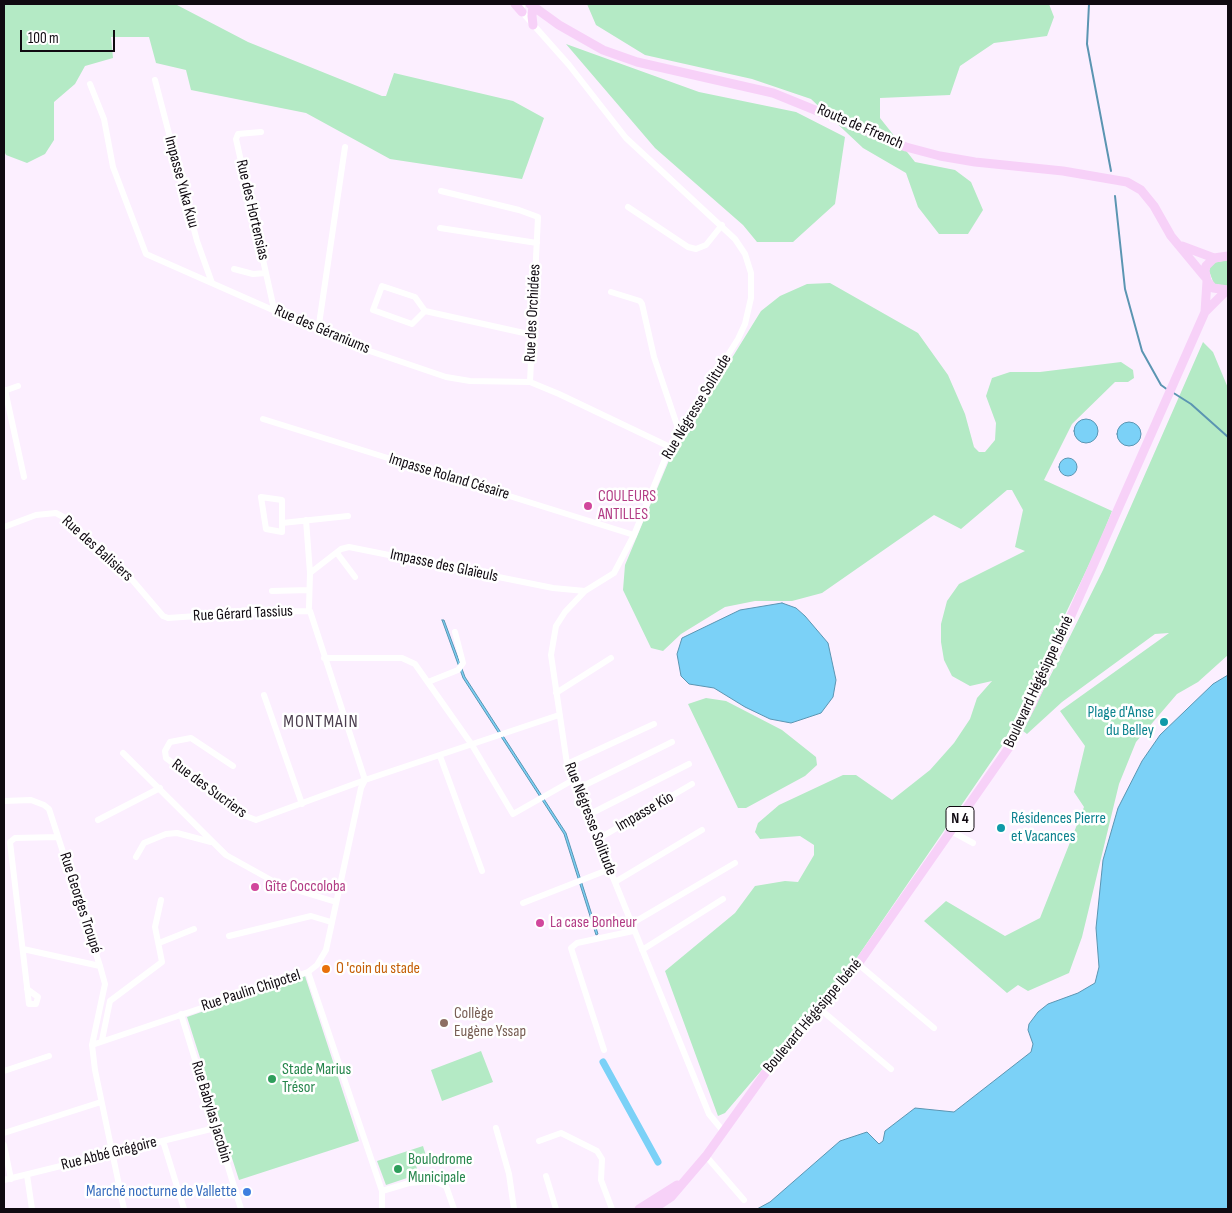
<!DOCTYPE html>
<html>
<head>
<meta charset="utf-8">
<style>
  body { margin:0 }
  #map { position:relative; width:1232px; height:1213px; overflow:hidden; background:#fcefff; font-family:"Sofia Sans Condensed",sans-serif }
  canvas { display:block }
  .frame { position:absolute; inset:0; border:5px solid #100a11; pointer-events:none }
  .scale { position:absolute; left:20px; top:30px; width:95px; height:22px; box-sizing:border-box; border:2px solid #100a11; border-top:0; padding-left:6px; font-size:15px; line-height:18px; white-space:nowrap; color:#100a11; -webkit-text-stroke:4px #fff; paint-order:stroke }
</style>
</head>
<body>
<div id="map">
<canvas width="1232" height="1213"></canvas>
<div class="frame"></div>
<div class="scale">100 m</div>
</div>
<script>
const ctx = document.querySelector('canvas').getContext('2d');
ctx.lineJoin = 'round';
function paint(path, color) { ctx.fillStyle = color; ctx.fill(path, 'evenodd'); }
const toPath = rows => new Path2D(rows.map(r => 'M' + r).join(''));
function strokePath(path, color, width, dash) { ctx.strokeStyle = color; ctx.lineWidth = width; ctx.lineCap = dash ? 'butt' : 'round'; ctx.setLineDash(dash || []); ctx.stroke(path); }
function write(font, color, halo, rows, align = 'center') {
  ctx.font = font + ' "Sofia Sans Condensed",sans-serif'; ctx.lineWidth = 5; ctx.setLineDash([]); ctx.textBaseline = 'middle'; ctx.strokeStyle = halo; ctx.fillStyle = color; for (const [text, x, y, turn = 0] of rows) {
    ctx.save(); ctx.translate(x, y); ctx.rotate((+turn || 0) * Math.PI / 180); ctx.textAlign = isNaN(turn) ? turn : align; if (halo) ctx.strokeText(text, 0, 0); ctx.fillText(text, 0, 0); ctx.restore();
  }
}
const green = toPath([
  [4,4,177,5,248,42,382,96,386,96,394,73,513,101,544,118,522,179,390,159,306,113,191,90,186,70,156,63,149,37,111,37,113,58,85,66,75,84,54,102,54,140,45,154,27,163,6,155,4,151],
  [587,4,1049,4,1054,17,1047,36,994,43,960,66,950,95,880,98,880,118,915,162,955,170,971,182,983,210,968,234,939,234,918,207,906,173,863,148,811,99,752,79,645,55,596,25],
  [566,44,699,92,796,112,845,137,835,204,793,242,757,242,743,225,655,148],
  [1228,260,1228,286,1214,284,1209,271,1210,267,1213,263],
  [830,283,918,333,948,375,965,414,974,447,979,452,985,452,995,440,996,423,986,396,992,378,1010,372,1040,372,1121,362,1133,370,1134,378,1128,382,1115,382,1072,424,1044,480,1112,511,1098,546,1002,746,854,962,725,1113,718,1116,665,971,735,913,755,886,785,881,798,882,814,855,814,845,800,836,760,839,755,832,758,823,779,805,843,775,856,775,892,800,930,770,954,743,970,719,977,698,992,681,970,686,952,676,944,660,941,642,941,624,947,601,959,584,1025,551,1015,547,1023,510,1012,490,1007,490,961,529,934,515,822,593,792,601,755,601,725,607,681,634,663,651,651,648,623,590,625,565,670,458,761,311,780,296,807,284],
  [1203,342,1213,352,1228,388,1228,655,1198,682,1177,694,1136,742,1119,784,1082,937,1069,973,1028,991,1018,985,1007,993,924,921,946,901,1005,936,1040,918,1084,807,1074,792,1085,746,1060,711,1169,633,1155,634,1062,702,1027,734,1023,731,1103,570],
  [706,698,726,701,782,730,816,757,817,765,805,776,746,808,738,808,688,704],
  [305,976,359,1141,239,1180,187,1017],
  [481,1051,493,1082,442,1101,431,1070],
  [423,1146,427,1159,415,1163,419,1174,386,1185,377,1161]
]);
const water = toPath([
  '1074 431a12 12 0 1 1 24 0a12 12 0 1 1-24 0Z',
  '1117 434a12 12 0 1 1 24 0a12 12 0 1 1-24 0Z',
  '1059 467a9 9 0 1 1 18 0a9 9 0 1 1-18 0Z',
  [782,603,796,608,805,616,828,643,836,680,833,697,821,713,791,723,770,719,745,707,714,688,689,684,681,676,677,654,682,638,740,610,782,603],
  [442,620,444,620,465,677,566,833,598,934,596,935,564,834,463,678,442,620],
  [1228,675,1228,1209,757,1209,770,1202,840,1141,867,1132,879,1144,883,1141,885,1131,915,1108,954,1112,1031,1052,1033,1044,1028,1030,1029,1024,1038,1012,1048,1004,1078,993,1095,983,1099,967,1096,928,1103,860,1118,808,1142,761,1160,735,1213,684,1228,675]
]);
const stream = toPath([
  [1089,4,1087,44,1111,171],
  [1115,196,1125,289,1142,351,1161,385,1168,390],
  [1172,392,1191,404,1228,437]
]);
const canal = toPath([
  [603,1062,658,1162]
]);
const minor = toPath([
  [522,4,522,12,569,65,626,138,735,239,745,254,751,273,751,298,745,324,738,339,670,447,634,535,614,573,585,591,565,612,556,626,551,655,567,764,709,1114,723,1131],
  [155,80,197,241,212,283],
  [90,84,104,119,113,167,146,254,352,345,446,377,470,381,530,382,559,394,670,447],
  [261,132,238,134,236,139,274,309],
  [441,191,519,210,538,217,530,382],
  [628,207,688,247,696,249,706,245,722,225],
  [440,228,537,243],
  [234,269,253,274,266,273],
  [611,292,640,301,642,304,654,357,679,431],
  [425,311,412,324,373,310,382,286,415,297,425,311,533,335],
  [318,331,345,147],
  [5,390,24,477],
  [4,391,18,386],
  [263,419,634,535],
  [261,497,282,500,282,532,266,529,261,497],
  [306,520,310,573,309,607],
  [282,523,348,516],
  [4,527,36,515,56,513,67,519,128,575,163,616,168,618,255,612,310,611,365,780],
  [337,553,355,577],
  [310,573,341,549,349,547,553,588,585,591],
  [272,591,309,590],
  [324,658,402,658,415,664,472,745,513,814,573,780],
  [428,682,458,670,463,663,455,632],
  [556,693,611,658],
  [264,695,302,804],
  [123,753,226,855,280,885,336,902],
  [440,756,482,871],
  [567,764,654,724],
  [233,766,191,738,170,742,165,751,166,758,243,815,256,820,365,780,559,715],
  [577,789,672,742],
  [4,801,31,800,44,805,49,809,100,966,105,984,92,1045,95,1070,124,1209],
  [588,815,689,764],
  [98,820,160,788],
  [951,831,973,843],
  [598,839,692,784],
  [136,857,144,843,166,834,177,833,211,842],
  [615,882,702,830],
  [523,903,610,869],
  [631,924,735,863],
  [229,936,311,916,331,922],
  [159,943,194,929],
  [23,949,100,966],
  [642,950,723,899],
  [858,964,934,1028],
  [308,972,382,1191,382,1209],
  [27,989,38,997,36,1004,29,1004,10,842,15,838,58,837],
  [820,1009,891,1069],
  [181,1014,241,1209],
  [102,1040,110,1001,162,962,155,927,161,900],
  [92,1045,308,972,317,965,326,950,361,788,365,780],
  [604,1050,571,948,577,943,633,931],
  [4,1071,49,1056],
  [496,1128,509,1174,514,1209],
  [4,1133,101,1102],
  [163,1141,184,1209],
  [539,1141,561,1133,597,1151,602,1159,601,1180,612,1209],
  [4,1145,11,1179],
  [706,1156,744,1200],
  [27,1175,32,1209],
  [546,1176,556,1209],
  [4,1180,215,1128],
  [382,1191,409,1183,434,1181,446,1186,454,1209]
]);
const major = toPath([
  [515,4,522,12],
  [530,4,559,25,603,50,637,62,773,93,906,147,940,156,975,162,1063,171,1127,182,1141,190,1154,206,1171,236,1205,277],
  [533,6,532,16,533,25],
  [1182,246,1214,258],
  [1228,256,1214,258,1206,266,1205,271,1207,281,1213,288,1228,290],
  [1205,312,1207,281],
  [639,1209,677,1185],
  [653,1209,671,1197,706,1156,771,1065,858,964,1010,746,1032,704,1205,312,1227,290]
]);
const markers = [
  [588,506,5,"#d1479c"],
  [1164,722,5,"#0f9aa8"],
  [1001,828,5,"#0f9aa8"],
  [255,887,5,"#d1479c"],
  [540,923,5,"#d1479c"],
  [326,969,5,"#e8710a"],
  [444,1023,5,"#8d6e63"],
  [272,1079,5,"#2e9e5b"],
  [398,1169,5,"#2e9e5b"],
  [247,1192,5,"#3f7fe0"]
];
const shields = [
  [960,819,28]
];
const shieldNames = [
  ["N 4",960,819]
];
const streetNames = [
  ["Route de Ffrench",860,127,23],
  ["Impasse Yuka Kuu",181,182,75],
  ["Rue des Hortensias",252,210,77],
  ["Rue des Orchidées",533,313,-87],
  ["Rue des Géraniums",322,330,23],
  ["Rue Négresse Solitude",697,407,-59],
  ["Impasse Roland Césaire",449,477,17],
  ["Rue des Balisiers",97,549,42],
  ["Impasse des Glaïeuls",444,566,12],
  ["Rue Gérard Tassius",243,614,-3],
  ["Boulevard Hégésippe Ibéné",1039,682,-65],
  ["Rue des Sucriers",209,789,36],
  ["Impasse Kio",645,812,-30],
  ["Rue Négresse Solitude",590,819,69],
  ["Rue Georges Troupé",80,903,72],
  ["Rue Paulin Chipotel",251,991,-18],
  ["Boulevard Hégésippe Ibéné",813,1016,-50],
  ["Rue Babylas Jacobin",211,1112,73],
  ["Rue Abbé Grégoire",109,1154,-14]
];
const hotelNames = [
  ["COULEURS",598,497],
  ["ANTILLES",598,515],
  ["Gîte Coccoloba",265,887],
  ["La case Bonheur",550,923]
];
const cultureNames = [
  ["Plage d'Anse",1154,713],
  ["du Belley",1154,731],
  ["Résidences Pierre",1011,819,"left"],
  ["et Vacances",1011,837,"left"]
];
const foodNames = [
  ["O 'coin du stade",336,969]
];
const educationNames = [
  ["Collège",454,1014],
  ["Eugène Yssap",454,1032]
];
const leisureNames = [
  ["Stade Marius",282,1070],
  ["Trésor",282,1088],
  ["Boulodrome",408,1160],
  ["Municipale",408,1178]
];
const shopNames = [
  ["Marché nocturne de Vallette",237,1192]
];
const neighbourhoodNames = [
  ["MONTMAIN",321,722]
];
paint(green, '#b4eac5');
paint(water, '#7bd1f7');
strokePath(water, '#5b95b2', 1);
strokePath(stream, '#5b95b2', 2);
strokePath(canal, '#7bd1f7', 7);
strokePath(minor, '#fff', 6);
strokePath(major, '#f7d1f8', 9);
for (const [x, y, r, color] of markers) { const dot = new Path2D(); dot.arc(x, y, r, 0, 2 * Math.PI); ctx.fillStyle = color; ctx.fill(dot); strokePath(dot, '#fff', 2); }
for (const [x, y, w] of shields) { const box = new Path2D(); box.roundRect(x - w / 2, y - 12.5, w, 25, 4); ctx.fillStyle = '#fff'; ctx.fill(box); strokePath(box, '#100a11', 1); }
write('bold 15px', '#100a11', null, shieldNames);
write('16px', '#100a11', '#fff', streetNames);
write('16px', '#b23c85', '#fff', hotelNames, 'left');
write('16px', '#0d838f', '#fff', cultureNames, 'right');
write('16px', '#c56008', '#fff', foodNames, 'left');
write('16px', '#785e54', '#fff', educationNames, 'left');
write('16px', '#27864d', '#fff', leisureNames, 'left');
write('16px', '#366cbe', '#fff', shopNames, 'right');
ctx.letterSpacing = '1px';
write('18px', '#4c3f4f', '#fff', neighbourhoodNames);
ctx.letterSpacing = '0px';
</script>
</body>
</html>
